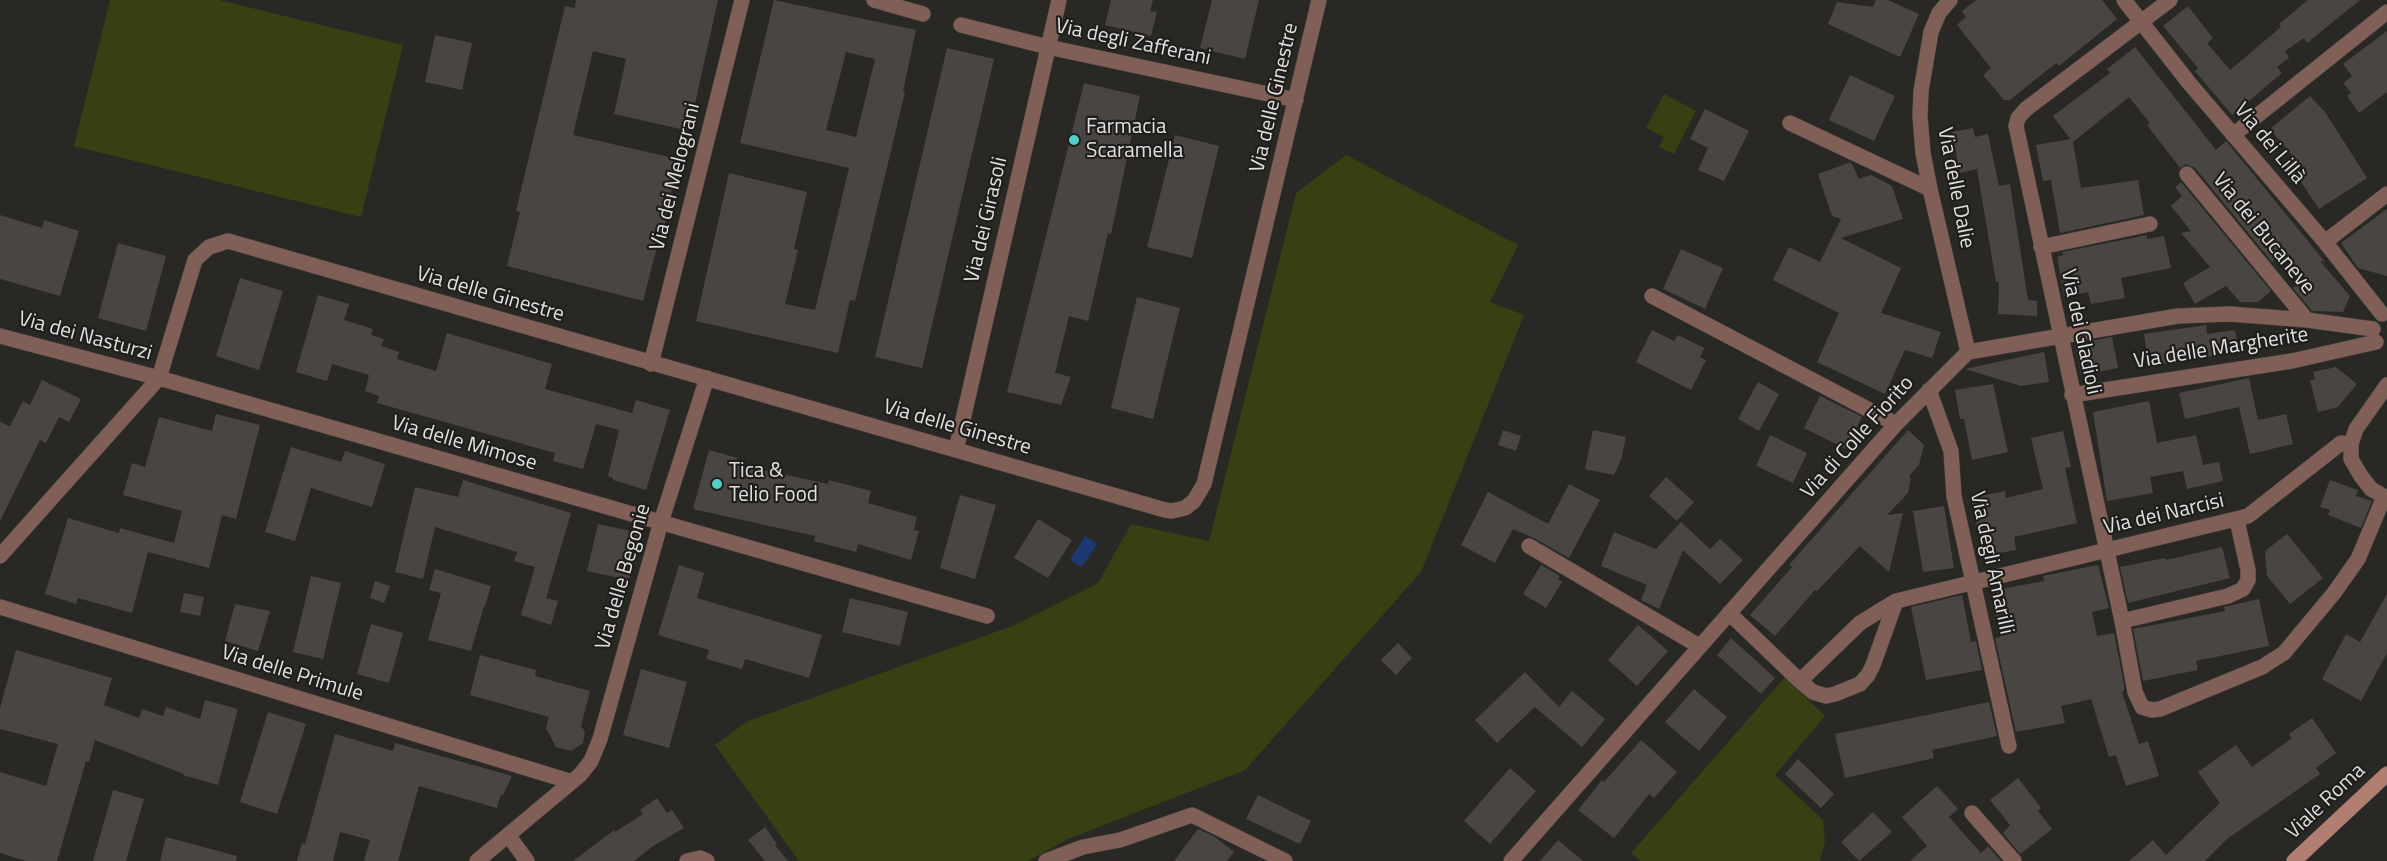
<!DOCTYPE html>
<html>
<head>
<meta charset="utf-8">
<style>
  body { margin:0 }
  canvas { display:block; background:#292825 }
</style>
</head>
<body>
<canvas width="2387" height="861"></canvas>
<script>
const ctx = document.querySelector('canvas').getContext('2d');
ctx.lineJoin = 'round';
function paint(path, color) { ctx.fillStyle = color; ctx.fill(path, 'evenodd'); }
const toPath = rows => new Path2D(rows.map(r => 'M' + r).join(''));
function strokePath(path, color, width, dash) { ctx.strokeStyle = color; ctx.lineWidth = width; ctx.lineCap = dash ? 'butt' : 'round'; ctx.setLineDash(dash || []); ctx.stroke(path); }
function write(font, color, halo, rows, align = 'center') {
  ctx.font = font + ' "Titillium Web",sans-serif'; ctx.lineWidth = 4.5; ctx.setLineDash([]); ctx.textBaseline = 'middle'; ctx.strokeStyle = halo; ctx.fillStyle = color; for (const [text, x, y, turn = 0] of rows) {
    ctx.save(); ctx.translate(x, y); ctx.rotate((+turn || 0) * Math.PI / 180); ctx.textAlign = isNaN(turn) ? turn : align; if (halo) ctx.strokeText(text, 0, 0); ctx.fillText(text, 0, 0); ctx.restore();
  }
}
const green = toPath([
  [110,0,219,0,403,45,361,217,74,146],
  [1664,94,1696,111,1674,154,1659,147,1664,137,1646,128],
  [1346,155,1518,245,1490,302,1524,315,1421,572,1245,770,1068,839,1028,861,799,861,715,745,748,721,1015,625,1098,583,1131,524,1209,541,1296,193],
  [1785,677,1825,716,1775,775,1823,820,1825,842,1820,861,1641,861,1631,853]
]);
const water = toPath([
  [1085,536,1097,544,1082,567,1070,560]
]);
const building = toPath([
  [576,0,718,0,689,131,614,114,626,59,593,51,573,135,678,159,660,248,657,247,643,301,507,266,520,212,516,211,565,6,575,8],
  [774,0,916,30,903,91,905,92,855,301,850,300,838,353,696,321,729,173,807,192,794,249,798,250,785,304,815,310,849,168,740,143],
  [846,52,875,59,856,137,826,130],
  [1111,0,1153,0,1150,11,1157,12,1151,36,1105,25],
  [1212,0,1259,0,1245,59,1200,48],
  [1876,0,1888,0,1919,14,1900,57,1828,24,1837,2,1873,7],
  [1976,0,2102,0,2117,19,2059,66,2056,63,2010,100,2004,100,1983,75,1991,68,1957,25,1966,17,1962,11],
  [2308,0,2360,0,2307,43,2304,38,2285,51,2289,58,2277,67,2282,73,2232,115,2195,71,2198,68,2163,26,2188,6,2213,38,2207,43,2230,70,2281,27,2279,24],
  [2387,31,2387,92,2359,113,2347,96,2351,93,2343,83,2352,76,2343,64],
  [435,35,472,43,462,90,425,82],
  [2135,47,2216,150,2226,141,2227,142,2325,262,2320,261,2350,296,2343,312,2312,311,2293,288,2305,278,2284,252,2272,262,2195,168,2186,164,2180,168,2147,125,2150,123,2129,97,2073,142,2081,188,2138,180,2144,215,2060,233,2051,180,2043,181,2036,145,2070,139,2053,116,2110,73,2107,69],
  [947,48,994,59,922,368,875,357],
  [1850,75,1895,96,1874,141,1829,120],
  [1084,83,1140,96,1111,234,1108,233,1088,321,1069,316,1055,373,1071,377,1061,405,1007,392],
  [2310,96,2325,112,2367,178,2319,209,2297,176,2305,171,2270,129],
  [1705,109,1749,131,1724,181,1698,170,1708,148,1690,139],
  [1973,128,1975,137,1988,134,1999,186,2010,184,2028,300,2037,301,2037,316,1998,314,1999,282,1996,282,1977,169,1960,173,1952,132],
  [1175,135,1219,146,1192,258,1147,247],
  [1851,162,1859,179,1871,175,1892,186,1903,219,1841,238,1901,268,1881,313,1941,332,1932,358,1905,350,1885,394,1817,362,1839,313,1773,280,1789,247,1820,262,1841,219,1832,216,1818,174],
  [2181,182,2271,291,2258,302,2240,302,2226,286,2195,304,2183,283,2210,267,2181,233,2191,231,2171,206,2182,196,2175,187],
  [2387,209,2387,276,2358,268,2341,243],
  [0,215,42,228,44,220,79,231,60,296,0,279],
  [2147,235,2147,239,2164,236,2171,268,2121,278,2125,298,2091,304,2088,292,2064,296,2057,257,2063,255,2062,252],
  [118,243,166,256,146,331,98,318],
  [1681,249,1723,268,1705,309,1663,289],
  [240,278,283,291,259,370,216,356],
  [318,295,349,304,344,320,373,329,371,335,384,339,381,346,399,352,397,359,436,371,447,333,552,364,545,389,632,413,636,400,670,410,646,490,613,480,613,478,608,476,619,430,596,424,583,469,553,461,555,453,377,403,379,396,365,391,369,375,332,364,327,381,296,372],
  [1137,297,1180,308,1153,419,1111,408],
  [2206,325,2207,334,2235,330,2239,352,2149,366,2144,334],
  [1652,330,1674,341,1678,335,1704,348,1700,357,1706,360,1691,390,1636,362],
  [2112,337,2118,368,2081,375,2075,344],
  [2044,352,2049,382,2021,386,1965,369],
  [2336,367,2357,384,2338,407,2318,412,2310,380,2315,379,2313,372],
  [2249,378,2258,420,2286,414,2293,444,2250,454,2239,407,2185,419,2179,393],
  [42,380,81,399,69,422,59,417,46,443,40,440,0,521,0,422,10,426,23,401,30,405],
  [1758,382,1779,394,1759,431,1738,419],
  [1993,384,2008,452,1972,460,1964,419,1960,419,1955,390],
  [1820,396,1862,417,1846,449,1804,428],
  [2149,401,2157,443,2196,435,2203,465,2219,462,2223,481,2187,489,2183,471,2150,477,2153,493,2107,501,2093,412],
  [216,414,260,425,236,519,222,515,209,568,148,552,132,613,78,598,76,604,45,594,68,518,119,533,120,528,174,543,182,511,123,495,132,463,145,467,159,417,212,431],
  [1503,430,1521,436,1516,451,1498,445],
  [1593,430,1626,437,1621,460,1614,475,1585,469],
  [1908,430,1924,445,1919,465,1909,476,1911,478,1908,493,1887,515,1903,513,1889,572,1860,546,1817,591,1815,590,1775,636,1750,615,1792,567,1789,565],
  [2063,431,2071,467,2065,468,2077,523,2014,537,2016,550,1983,556,1971,498,2005,491,2006,498,2043,489,2031,438],
  [1770,435,1807,453,1793,483,1756,466],
  [291,447,341,462,345,451,385,464,372,507,311,488,295,541,265,532],
  [709,450,737,458,736,464,828,484,829,480,871,491,868,503,917,517,914,530,919,531,911,560,858,544,856,552,814,541,815,536,693,509],
  [1666,477,1694,502,1677,521,1649,496],
  [463,480,571,513,546,598,558,601,551,625,521,615,535,567,514,561,517,552,435,527,423,579,395,572,415,487,458,497],
  [2330,480,2358,490,2356,496,2372,501,2361,528,2328,515,2330,510,2320,507],
  [1569,484,1600,500,1569,558,1534,538,1513,529,1495,563,1461,545,1488,492,1548,524],
  [960,495,996,505,975,579,940,568],
  [1944,506,1954,568,1923,572,1913,511],
  [1038,519,1072,540,1048,578,1014,558],
  [1681,522,1710,549,1720,539,1743,560,1720,584,1683,550,1659,609,1641,600,1647,585,1601,566,1614,532,1656,549],
  [598,524,639,533,629,580,587,571],
  [2287,534,2323,578,2290,604,2267,576,2265,551],
  [2222,547,2230,578,2128,603,2120,567,2165,558,2166,560],
  [679,565,704,573,697,598,822,635,809,678,745,659,742,669,706,659,709,650,658,635],
  [1541,565,1560,576,1558,579,1562,582,1546,608,1523,594],
  [2098,565,2109,608,2092,612,2097,636,2114,633,2124,684,2124,691,2122,692,2139,744,2148,741,2159,776,2126,786,2116,755,2109,757,2091,699,2061,706,2065,723,2016,732,1995,638,2000,637,1991,591,2044,581,2043,576],
  [435,569,491,586,485,606,484,606,471,651,428,640,441,593,429,590],
  [311,576,341,583,323,659,293,652],
  [375,581,390,586,384,603,370,598],
  [184,593,204,597,200,616,180,612],
  [2387,594,2387,653,2361,701,2322,679,2346,634,2360,642],
  [1962,595,1971,642,1976,641,1982,670,1926,680,1911,607],
  [850,598,908,612,900,646,842,632],
  [2259,599,2269,646,2196,661,2198,670,2143,681,2133,629,2225,611,2224,607],
  [235,604,270,611,258,651,225,641],
  [371,624,403,633,389,683,357,674],
  [1638,625,1668,651,1637,686,1608,660],
  [1731,638,1775,678,1761,694,1717,655],
  [1398,643,1412,658,1396,675,1381,660],
  [16,650,112,678,104,705,139,718,142,709,163,716,166,707,200,719,205,700,238,709,218,785,183,775,184,774,95,740,89,762,86,761,57,861,26,861,0,853,0,772,46,786,58,744,0,729,0,708],
  [480,655,536,670,535,676,590,691,581,726,585,732,583,743,571,751,556,747,546,728,549,717,470,695],
  [641,669,687,682,669,748,623,735],
  [1525,672,1559,707,1572,691,1605,719,1582,747,1535,707,1497,743,1475,720],
  [1694,689,1727,717,1699,751,1665,722],
  [1989,702,1997,736,1932,750,1934,758,1845,778,1835,734],
  [268,712,306,724,277,814,240,802],
  [2312,718,2336,753,2316,768,2320,774,2227,839,2205,861,2129,861,2153,840,2166,855,2220,803,2198,772,2236,745,2252,767,2292,738,2289,734],
  [335,734,393,751,395,743,512,776,503,795,501,794,497,808,419,786,398,861,364,861,370,840,340,832,333,861,297,861,302,843,305,844],
  [1641,740,1677,772,1654,798,1649,794,1614,838,1578,810,1602,780,1604,782],
  [1798,759,1834,794,1821,808,1785,774],
  [1510,768,1536,791,1490,844,1464,821],
  [2018,778,2041,808,2038,811,2052,829,2020,854,2003,833,2010,825,1990,800],
  [1937,786,1958,809,1949,817,1981,853,1988,846,2001,861,1910,861,1927,846,1902,817],
  [113,790,144,799,126,861,93,861],
  [1258,795,1311,821,1300,844,1246,819],
  [657,798,667,813,672,810,684,828,653,846,634,861,573,861,614,830,615,832,643,814,640,810],
  [1873,812,1892,832,1859,861,1841,842],
  [765,827,777,844,775,845,788,861,765,861,748,840],
  [1198,829,1215,837,1234,852,1227,861,1174,861],
  [166,837,237,856,236,861,160,861],
  [1558,840,1583,861,1540,861]
]);
const street = toPath([
  [874,0,923,14],
  [1950,0,1939,13,1931,32,1921,91,1920,116,1923,153,1930,189,1968,352],
  [2124,0,2190,84,2325,242,2382,314],
  [2170,0,2026,109,2018,118,2016,126,2122,621,2135,692,2142,707,2152,710,2160,709,2262,667,2284,653,2334,593,2358,559,2384,497],
  [961,25,1048,47,1296,100],
  [1790,123,1930,189],
  [2233,135,2387,12],
  [2187,174,2307,320],
  [2325,242,2387,194],
  [2041,247,2150,224],
  [1652,296,1896,424],
  [0,336,159,378,987,616],
  [651,364,742,0],
  [1929,390,1951,451,1954,496,2009,746],
  [2072,395,2292,361,2376,342],
  [2351,444,2351,459,2361,476,2371,489,2387,498],
  [956,450,1059,0],
  [1529,546,1699,646],
  [0,556,159,378,195,260,209,247,228,241,1165,510,1172,511,1185,508,1194,501,1204,484,1319,0],
  [1896,601,1873,665,1868,675,1860,684,1835,694,1826,696,1813,692,1800,681,1860,623,1896,601,2248,516,2341,443,2351,444,2356,429,2387,385],
  [0,607,572,782],
  [1729,613,1800,681],
  [2122,621,2228,596,2243,589,2248,580,2248,570,2237,520],
  [1972,813,2014,861],
  [508,835,527,861],
  [477,861,580,775,591,761,600,739,661,522,707,378],
  [687,861,700,858,707,861],
  [1046,861,1083,847,1120,840,1192,815,1285,861],
  [1511,861,1896,424,1968,352,2178,316,2230,314,2307,320,2373,329]
]);
const secondary = toPath([
  [2294,861,2387,774]
]);
const markers = [
  [1074,140,6,"#52cdcc"],
  [717,484,6,"#52cdcc"]
];
const streetNames = [
  ["Via degli Zafferani",1133,43,12],
  ["Via delle Ginestre",1275,98,-77],
  ["Via dei Lillà",2269,144,50],
  ["Via dei Melograni",676,177,-76],
  ["Via delle Dalie",1955,188,79],
  ["Via dei Girasoli",987,220,-77],
  ["Via dei Bucaneve",2263,234,51],
  ["Via delle Ginestre",490,295,16],
  ["Via dei Gladioli",2080,332,78],
  ["Via dei Nasturzi",85,337,15],
  ["Via delle Margherite",2221,349,-9],
  ["Via delle Ginestre",957,428,16],
  ["Via di Colle Fiorito",1858,438,-48],
  ["Via delle Mimose",464,444,16],
  ["Via dei Narcisi",2164,515,-13],
  ["Via degli Amarilli",1991,563,78],
  ["Via delle Begonie",624,577,-74],
  ["Via delle Primule",292,674,17],
  ["Viale Roma",2326,802,-43]
];
const poiNames = [
  ["Farmacia",1086,128],
  ["Scaramella",1086,152],
  ["Tica &",729,472],
  ["Telio Food",729,496]
];
paint(green, '#364012');
paint(water, '#1c3a71');
paint(building, '#484543');
strokePath(street, '#464543', 16);
strokePath(secondary, '#464543', 16);
strokePath(street, '#805f57', 15);
strokePath(secondary, '#b27e71', 15);
for (const [x, y, r, color] of markers) { const dot = new Path2D(); dot.arc(x, y, r, 0, 2 * Math.PI); ctx.fillStyle = color; ctx.fill(dot); strokePath(dot, '#201e1c', 2); }
write('21px', '#e1e0de', '#201e1c', streetNames);
write('21px', '#e1e0de', '#201e1c', poiNames, 'left');
</script>
</body>
</html>
